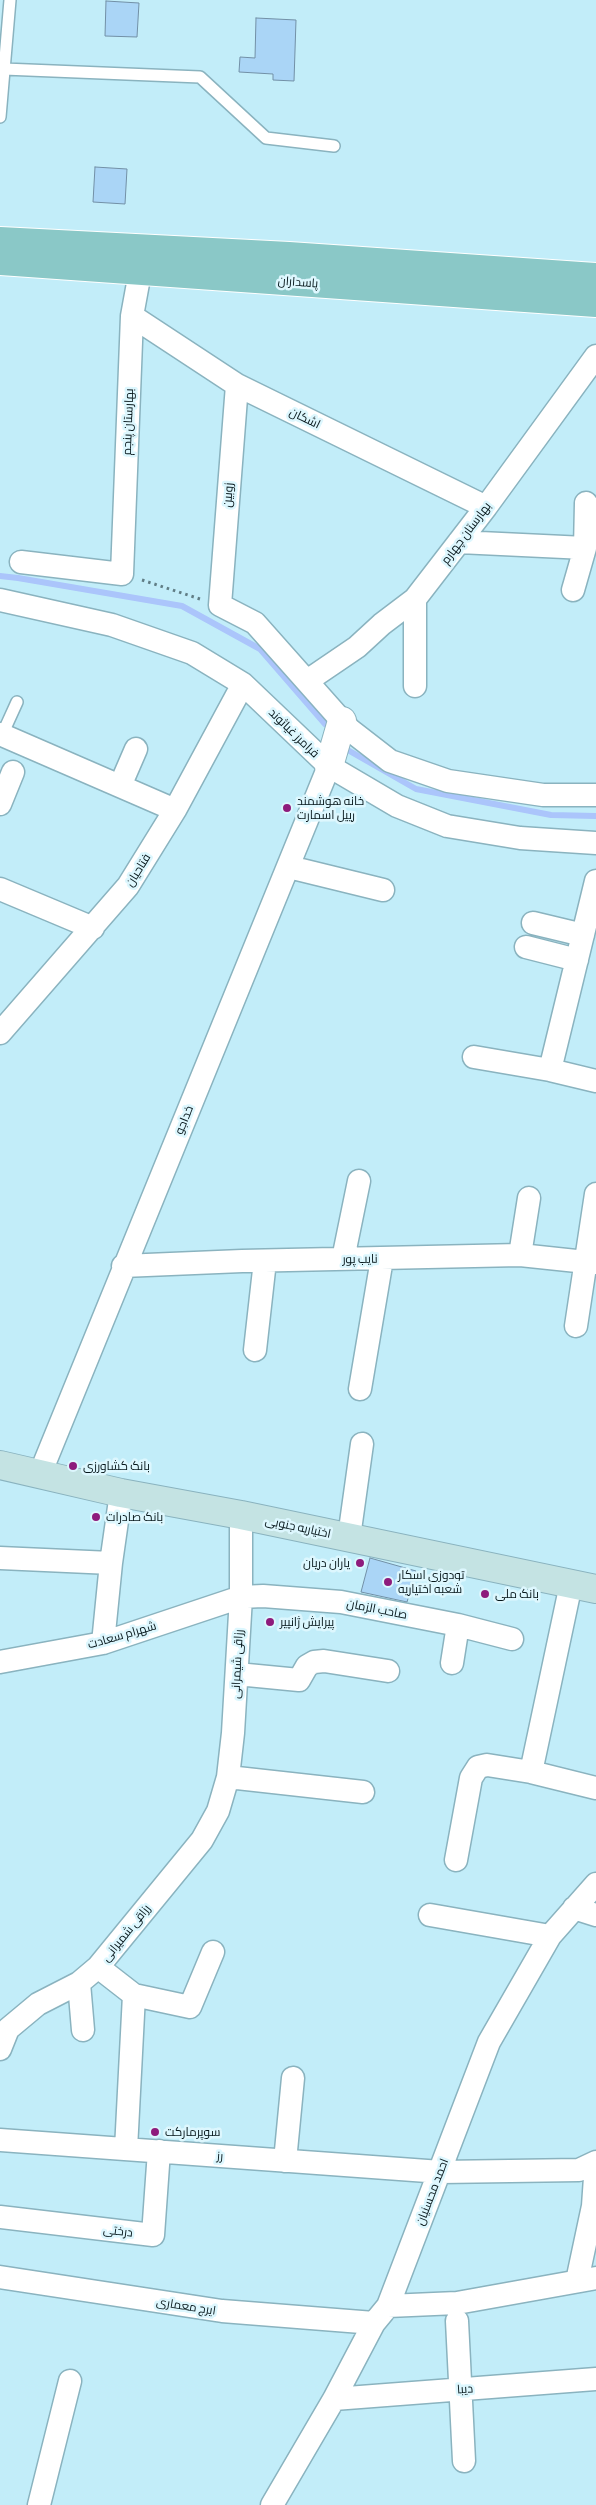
<!DOCTYPE html>
<html>
<head>
<meta charset="utf-8">
<style>
  body { margin:0 }
  canvas { display:block; background:#c2edf9 }
</style>
</head>
<body>
<canvas width="596" height="2505"></canvas>
<script>
const ctx = document.querySelector('canvas').getContext('2d');
ctx.lineJoin = 'round';
const toPath = rows => new Path2D(rows.map(r => 'M' + r).join(''));
function strokePath(path, color, width, dash) { ctx.strokeStyle = color; ctx.lineWidth = width; ctx.lineCap = dash ? 'butt' : 'round'; ctx.setLineDash(dash || []); ctx.stroke(path); }
function paint(path, color) { ctx.fillStyle = color; ctx.fill(path, 'evenodd'); }
function write(font, color, halo, rows, align = 'center') {
  ctx.font = font + ' Commissioner,Cairo,sans-serif'; ctx.lineWidth = 5; ctx.setLineDash([]); ctx.textBaseline = 'middle'; ctx.strokeStyle = halo; ctx.fillStyle = color; for (const [text, x, y, turn = 0] of rows) {
    ctx.save(); ctx.translate(x, y); ctx.rotate((+turn || 0) * Math.PI / 180); ctx.textAlign = isNaN(turn) ? turn : align; if (halo) ctx.strokeText(text, 0, 0); ctx.fillText(text, 0, 0); ctx.restore();
  }
}
const stream = toPath([
  [0,576,18,578,182,606,260,649,325,724],
  [346,749,416,789,551,815,596,816]
]);
const building = toPath([
  [106,1,139,3,137,37,105,36,106,1],
  [256,18,296,20,294,81,273,80,273,74,239,72,240,57,255,58,256,18],
  [95,167,127,169,125,204,93,202,95,167],
  [370,1558,416,1571,407,1602,361,1592,370,1558]
]);
const path = toPath([
  [142,580,200,599]
]);
const service = toPath([
  [4,69,200,77,266,138,334,146],
  [0,117,10,0],
  [2,735,17,702]
]);
const minor = toPath([
  [132,316,237,385,486,507],
  [237,385,220,605,255,623,350,730,390,761,448,781,543,795,596,795],
  [459,542,585,548],
  [21,562,122,574,132,316,143,256],
  [573,590,585,548,586,503],
  [0,600,112,625,192,653,243,684,329,766,397,806,447,826,520,838,596,843],
  [307,681,357,647,382,624,415,599,486,507,596,356],
  [415,686,415,599],
  [0,734,175,810],
  [120,786,136,749],
  [0,804,13,772],
  [289,867,383,890],
  [0,889,93,928],
  [533,923,583,935],
  [526,947,577,960],
  [0,1033,128,886,175,810,243,684],
  [474,1057,550,1070,596,1081],
  [550,1070,596,881],
  [520,1255,529,1198],
  [343,1259,359,1181],
  [123,1266,242,1261,520,1255,596,1263],
  [576,1326,596,1194],
  [255,1350,265,1261],
  [360,1389,382,1259],
  [40,1474,329,766],
  [349,1537,362,1444],
  [0,1558,111,1563],
  [103,1643,111,1563,121,1493],
  [0,1662,103,1643,241,1597,263,1596,341,1602,458,1625,512,1639],
  [452,1663,458,1625],
  [237,1674,299,1680,307,1666,314,1662,324,1661,388,1671],
  [531,1772,571,1584],
  [228,1777,363,1792],
  [456,1860,471,1778,478,1767,487,1765,531,1772,596,1788],
  [574,1908,596,1915],
  [430,1915,550,1936],
  [98,1967,134,1995,190,2007,213,1952],
  [79,1983,83,2030],
  [0,2049,8,2029,38,2004,79,1983,98,1967,202,1840,218,1811,228,1777,233,1733,241,1597,241,1515],
  [0,2140,441,2172,579,2170,596,2162],
  [126,2149,134,1995],
  [285,2161,293,2078],
  [0,2217,153,2235,159,2151],
  [0,2277,222,2311,374,2323],
  [577,2281,593,2206,596,2163],
  [388,2306,457,2303,596,2278],
  [457,2321,464,2461],
  [334,2399,596,2379],
  [39,2505,70,2381],
  [272,2505,334,2399,374,2323,388,2306,489,2042,550,1936,596,1884]
]);
const tertiary = toPath([
  [329,766,342,721]
]);
const secondary = toPath([
  [0,1465,121,1493,241,1515,596,1589]
]);
const primary = toPath([
  [0,241,289,256,596,277],
  [0,261,596,303]
]);
const markers = [
  [287,808,5,"#8e1b7c"],
  [73,1466,5,"#8e1b7c"],
  [96,1517,5,"#8e1b7c"],
  [360,1563,5,"#8e1b7c"],
  [388,1582,5,"#8e1b7c"],
  [485,1594,5,"#8e1b7c"],
  [270,1622,5,"#8e1b7c"],
  [155,2132,5,"#8e1b7c"]
];
const streetNames = [
  ["پاسداران",298,282,4],
  ["اشکان",305,418,26],
  ["بهارستان پنجم",128,422,-88],
  ["زوبین",228,495,-86],
  ["بهارستان چهارم",466,533,-53],
  ["فرامرز غیاثوند",294,733,44],
  ["فتاحیان",138,870,-58],
  ["خداجو",184,1120,-68],
  ["نایب پور",360,1259,-1],
  ["اختیاریه جنوبی",298,1527,12],
  ["صاحب الزمان",377,1609,11],
  ["شهرام سعادت",122,1635,-16],
  ["رزاقی شیمرانی",237,1664,-87],
  ["رزاقی شمیرانی",126,1933,-51],
  ["رز",220,2156,4],
  ["احمد محسنیان",432,2192,-69],
  ["درختی",118,2231,7],
  ["ایرج معماری",186,2306,9],
  ["دیبا",465,2389,-4]
];
const poiNames = [
  ["خانه هوشمند",297,801],
  ["رییل اسمارت",297,815],
  ["بانک کشاورزی",83,1466],
  ["بانک صادرات",106,1517],
  ["یاران دریان",350,1563,"right"],
  ["تودوزی اسکار",398,1575],
  ["شعبه اختیاریه",398,1589],
  ["بانک ملی",495,1594],
  ["پیرایش ژانپیر",280,1622],
  ["سوپرمارکت",165,2132]
];
strokePath(stream, '#abc5fb', 6);
paint(building, '#aad5f6');
strokePath(building, '#7290a6', 1);
strokePath(service, '#8ab3bf', 14);
strokePath(minor, '#8ab3bf', 25);
strokePath(tertiary, '#8ab3bf', 30);
strokePath(secondary, '#8ab3bf', 30);
strokePath(primary, '#fff', 30);
strokePath(path, '#617e86', 3, [2.5, 4]);
strokePath(service, '#fff', 11);
strokePath(minor, '#fff', 22);
strokePath(tertiary, '#fff', 28);
strokePath(secondary, '#c4e3e3', 28);
strokePath(primary, '#8ac8c7', 28);
for (const [x, y, r, color] of markers) { const dot = new Path2D(); dot.arc(x, y, r, 0, 2 * Math.PI); ctx.fillStyle = color; ctx.fill(dot); strokePath(dot, '#ddf7fe', 2); }
write('12px', '#06161a', '#ddf7fe', streetNames);
write('12px', '#06161a', '#ddf7fe', poiNames, 'left');
</script>
</body>
</html>
